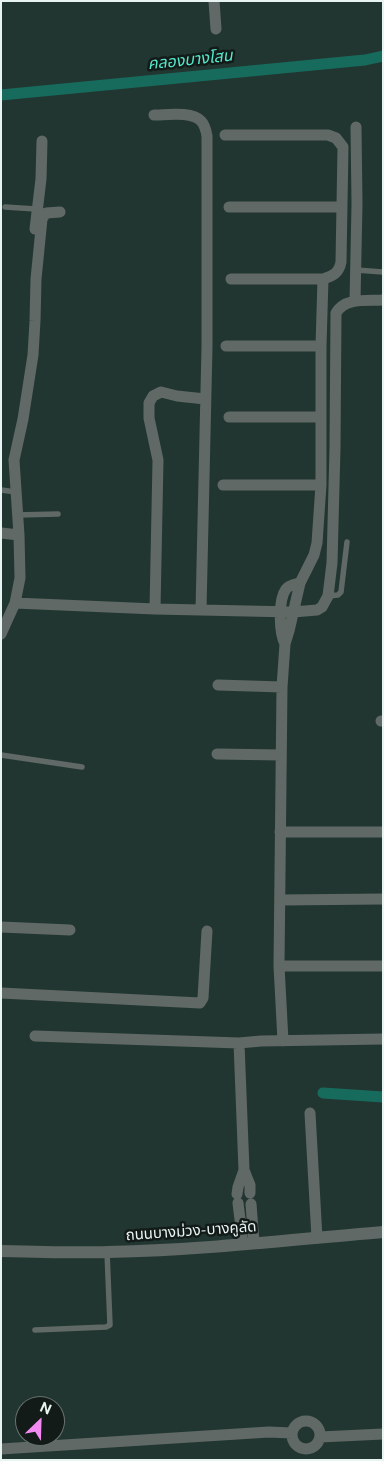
<!DOCTYPE html>
<html>
<head>
<meta charset="utf-8">
<style>
  body { margin:0 }
  #map { position:relative; width:384px; height:1461px; overflow:hidden; background:#223631; font-family:"Public Sans",sans-serif }
  canvas { display:block }
  .frame { position:absolute; inset:0; border:2px solid #e8f4f1; pointer-events:none }
  .north { position:absolute; left:15px; top:1396px; width:50px; height:50px; box-sizing:border-box; background:#131b19; border:1px solid #68726f; border-radius:50%; rotate:24deg; font-size:14px; font-weight:700; line-height:20px; text-align:center; color:#e8f4f1 }
  .north::after { content:''; display:block; margin:auto; width:18px; height:22px; background:#f38af1; clip-path:polygon(50% 0,100% 100%,50% 72%,0 100%) }
</style>
</head>
<body>
<div id="map">
<canvas width="384" height="1461"></canvas>
<div class="frame"></div>
<div class="north">N</div>
</div>
<script>
const context = document.querySelector('canvas').getContext('2d');
context.lineJoin = 'round';
function trace(path, color, width, dash) { context.strokeStyle = color; context.lineWidth = width; context.lineCap = dash ? 'butt' : 'round'; context.setLineDash(dash || []); context.stroke(path); }
function drawText(font, color, halo, rows, align = 'center') {
  context.font = font + ' "Public Sans","Noto Sans Thai",sans-serif'; context.lineWidth = 5; context.setLineDash([]); context.textBaseline = 'middle'; context.strokeStyle = halo; context.fillStyle = color; for (const [text, x, y, turn = 0] of rows) {
    context.save(); context.translate(x, y); context.rotate((+turn || 0) * Math.PI / 180); context.textAlign = isNaN(turn) ? turn : align; if (halo) context.strokeText(text, 0, 0); context.fillText(text, 0, 0); context.restore();
  }
}
const canal = new Path2D(`
  M1,95l364,-35 18,-4
  M323,1093l60,4`);
const service = new Path2D(`
  M5,207l31,2
  M356,270l27,2
  M1,490l15,2
  M17,515l41,-1
  M328,596l10,-1 3,-3 6,-50
  M1,755l81,12
  M35,1330l71,-3 4,-2 -3,-73`);
const minor = new Path2D(`
  M214,1l2,28
  M154,115c12,0 38,-4 47,6 4,4 5,9 6,15v211l-6,263
  M225,135h103l8,3 7,9 -2,115c-2,11 -8,14 -18,17h-92
  M229,207h113
  M35,229l6,-50 1,-38
  M355,301l2,-97 -1,-77
  M226,346h95
  M229,417h92
  M223,485h98
  M1,533l18,2
  M15,603l140,6 138,3 24,-2 5,-3 6,-11 4,-33 3,-115 1,-135c9,-16 31,-12 47,-13
  M155,609l3,-149 -9,-42v-15l4,-7 8,-4 16,4 28,3
  M1,634l14,-31 5,-25 -1,-43 -5,-75 9,-41 10,-64 2,-34 1,-42 6,-60 4,-6 14,-1
  M285,644c-6,-12 -7,-44 1,-55 3,-4 10,-5 14,-6
  M218,685l64,2
  M381,721h2
  M217,754l64,1
  M280,832h103
  M280,900l103,-1
  M1,927l69,3
  M279,966h104
  M1,993l199,10 3,-5 4,-67
  M35,1036l204,7
  M283,1041l-4,-75 3,-279 3,-43 4,-13 11,-48 14,-28 3,-12 4,-58v-139l2,-67
  M310,1113l7,125
  M250,1193v-8l-6,-15 -5,-127 22,-2 122,-2
  M237,1194l1,-7 6,-17
  M238,1203l5,41
  M251,1204l3,39
  M292 1435a14 14 0 1 1 28 0a14 14 0 1 1-28 0Z
  M320,1437l63,-3
  M1,1449l268,-17 23,1`);
const tertiary = new Path2D(`
  M1,1251c36,1 72,2 107,1 92,-2 183,-12 275,-20`);
const streetNames = [
  ["ถนนบางม่วง-บางคูลัด",191,1231,-4]
];
const waterNames = [
  ["คลองบางโสน",190,60,-6]
];
trace(canal, '#176b5d', 11);
trace(service, '#606966', 5.5);
trace(minor, '#606966', 11);
trace(tertiary, '#606966', 12);
drawText('15px', '#e8f4f1', '#131b19', streetNames);
drawText('italic 16px', '#56e9cc', '#131b19', waterNames);
</script>
</body>
</html>
